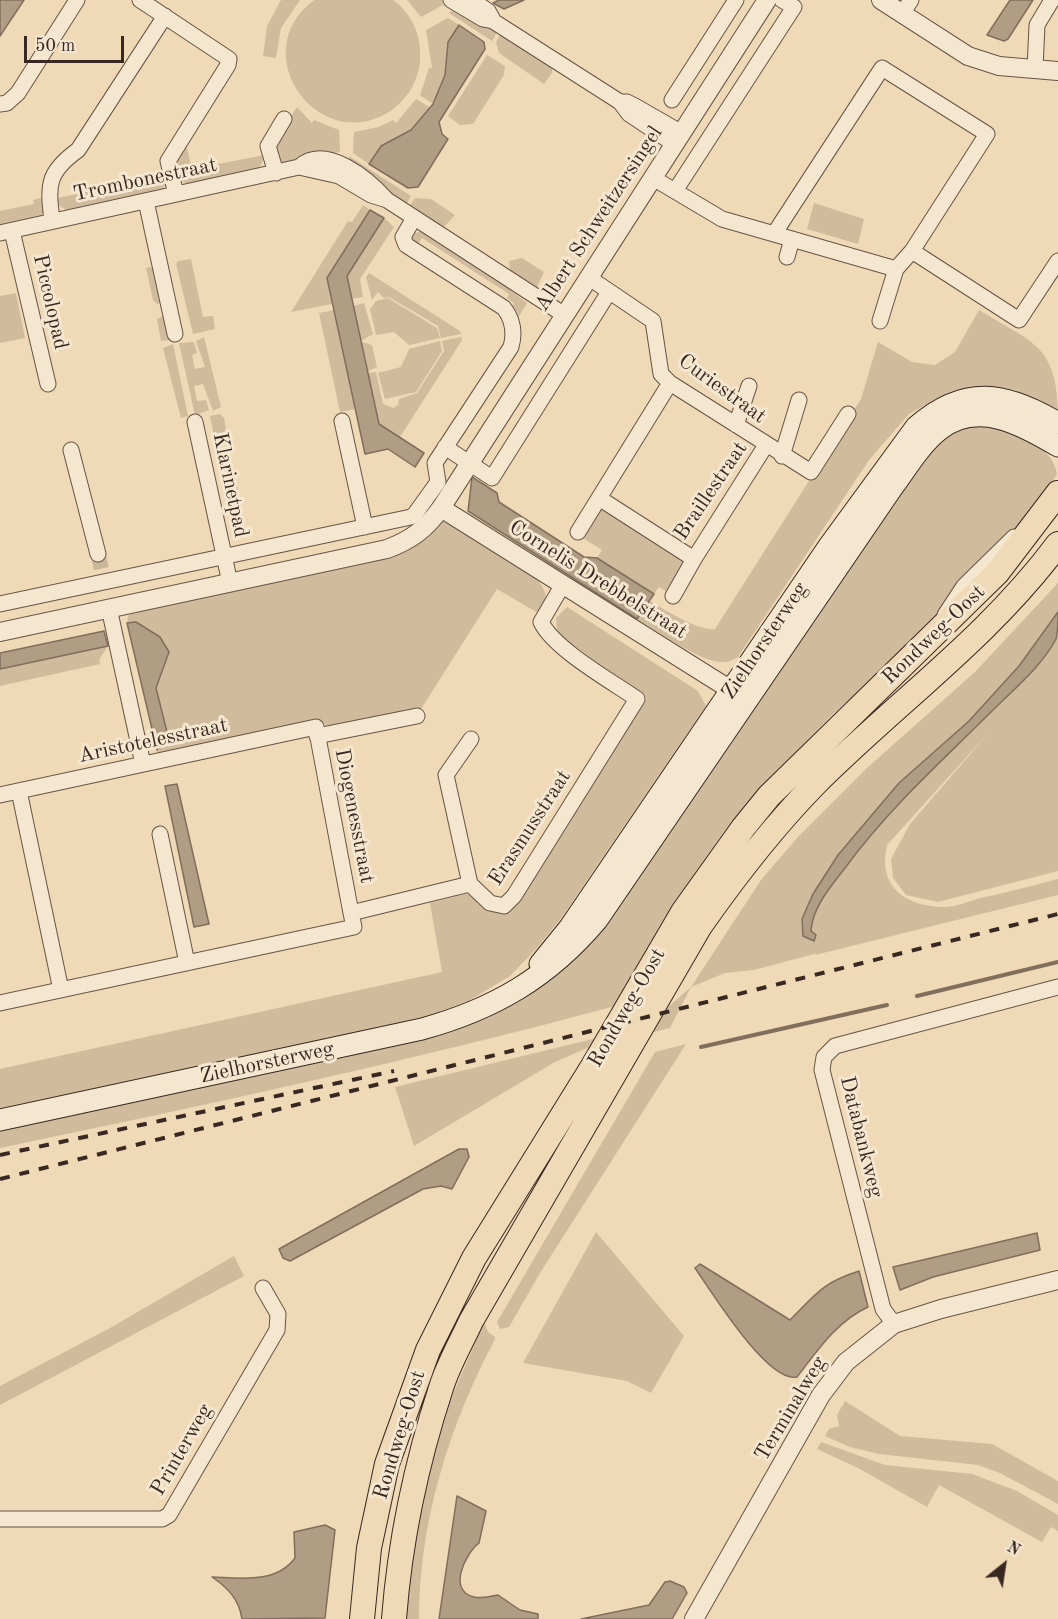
<!DOCTYPE html>
<html>
<head>
<meta charset="utf-8">
<style>
  body { margin:0 }
  #map { position:relative; width:1058px; height:1619px; overflow:hidden; background:#efd9b6; font-family:"Old Standard TT",serif }
  canvas { display:block }
  .north { position:absolute; left:974px; top:1535px; width:60px; height:60px; -webkit-text-stroke:4px #f5e6d0; paint-order:stroke; rotate:30deg; font-size:16px; font-weight:700; line-height:24px; text-align:center; color:#382821 }
  .north::after { content:''; display:block; margin:auto; width:21px; height:27px; background:#382821; clip-path:polygon(50% 0,100% 100%,50% 72%,0 100%) }
  .scale { position:absolute; left:24px; top:36px; width:100px; height:27px; box-sizing:border-box; border:3px solid #382821; border-top:0; padding-left:8px; font-size:18px; line-height:21px; white-space:nowrap; color:#382821; -webkit-text-stroke:4px #f5e6d0; paint-order:stroke }
</style>
</head>
<body>
<div id="map">
<canvas width="1058" height="1619"></canvas>
<div class="north">N</div>
<div class="scale">50 m</div>
</div>
<script>
const context = document.querySelector('canvas').getContext('2d');
context.lineJoin = 'round';
function paint(path, color) { context.fillStyle = color; context.fill(path, 'evenodd'); }
function trace(path, color, width, dash) { context.strokeStyle = color; context.lineWidth = width; context.lineCap = dash ? 'butt' : 'round'; context.setLineDash(dash || []); context.stroke(path); }
function drawText(font, color, halo, rows, align = 'center') {
  context.font = font + ' "Old Standard TT",serif'; context.lineWidth = 6; context.setLineDash([]); context.textBaseline = 'middle'; context.strokeStyle = halo; context.fillStyle = color; for (const [text, x, y, turn = 0] of rows) {
    context.save(); context.translate(x, y); context.rotate((+turn || 0) * Math.PI / 180); context.textAlign = isNaN(turn) ? turn : align; if (halo) context.strokeText(text, 0, 0); context.fillText(text, 0, 0); context.restore();
  }
}
const green = new Path2D(`
  M281,0h19l-19,28 -5,30 -13,-2 4,-30z
  M314,0h79c19,13 29,37 27,60 -1,20 -12,38 -28,50 -72,49 -149,-57 -78,-110z
  M407,0h35l1,5 -22,12z
  M454,9l43,23 -5,9 -43,-28z
  M448,18l11,7 -11,17 -3,33 -12,29 -13,-9 9,-27h3l-6,-38z
  M501,34l51,32v7l-8,11 -45,-31 -3,-11z
  M487,55l18,11 -1,9 -31,49 -13,1 -12,-9z
  M416,99l15,9 -20,22 -30,16 -12,18 -16,-11 1,-21 25,-5 14,-7 3,3z
  M297,107l15,16 2,-3 25,10 1,22 -6,1 -1,3 -21,-1 -28,8 -9,-6 -2,-12z
  M186,144l6,25 73,-14 -6,14 -72,15 -8,-5 -4,-17z
  M349,156l62,40 -5,9 -56,-42z
  M160,173l1,6 5,-1 1,4 -5,8 -94,22 -10,-8 -1,-6 96,-20v-4z
  M40,198l4,2 2,7 -6,11 -40,9v-16l34,-7 -1,-4z
  M415,198l16,1 24,16 -13,14 -34,-21z
  M814,203l50,16 -6,25 -51,-15z
  M363,205l7,5 -43,68 5,26 -41,8 57,-91 4,1z
  M384,218l10,9 -34,52 3,18 -11,2 -5,-24z
  M422,231l77,50 28,22 -9,15 -8,-9 4,-6 -7,-5 2,-4 -87,-56 -5,7 -7,-3 2,-8z
  M522,258l22,14 -7,15 -27,-15 -1,-11z
  M191,259l12,58 10,-1 2,13 -22,5 -17,-70 2,-3z
  M156,266l5,37 -4,1 -4,-4 -7,-32z
  M369,273l91,58 1,3 -20,4 -3,-12 -49,-29 -5,1 -6,-6 -6,8 -6,-23z
  M16,293l9,45 -25,5v-47z
  M388,298l49,30 3,10 -31,7 -15,-13 -18,3 -6,-26 6,-8z
  M364,303l9,31 -12,7 -8,-35z
  M334,310l21,99 -15,3 -21,-99z
  M979,310c53,33 79,34 79,107l-43,-27 -26,-4 -27,3 -26,10 -27,15 -40,46 -131,197c-5,3 -10,6 -17,5 -23,-1 -63,-31 -84,-43l13,-18c13,8 50,31 65,28l146,-230 17,-57 34,20 23,3 20,-13z
  M165,315l7,25 -11,1 -4,-22z
  M204,337l17,70 -8,4 -10,-27 -9,2 3,15 9,-1 3,10 -14,5 -16,-72 15,-1 3,11 -5,2 3,14 10,-2 -9,-26z
  M461,337l1,3 -62,97 -21,-13 -11,-51 8,-1 7,32 10,4 5,-3 1,-6 18,-6 27,-42 -2,-10z
  M440,341l2,10 -26,41 -31,7 -7,-26 23,-6 8,-18z
  M362,342l10,3 5,22 -9,4z
  M173,344l15,72 -7,2 -18,-70z
  M220,414l4,4 4,24 -12,4 -6,-30z
  M986,425c27,6 66,19 71,49l-44,67 -87,91 -93,82 -70,71 -40,48 -41,60 -67,113c-203,55 -409,99 -615,142v-21l522,-131 396,-535 34,-31z
  M229,453l10,41 -10,5 -11,-44z
  M596,505l91,57 -18,31 -10,-6 -5,7 -57,-36 5,-8 -24,-15z
  M450,520c22,14 97,52 96,78l-8,15 -41,-24 -76,120 -88,19 -16,-7 -160,34v-5l10,-18 -11,-43 4,-52 -24,-15 -9,1 1,-7 6,-5 266,-58 27,-16 11,-14z
  M1058,583v29l-39,53 -50,56 -70,62 -61,72 -25,39 -2,38c2,-24 19,-45 33,-64 37,-50 80,-92 124,-135 32,-31 65,-60 90,-97v235l-120,31 -32,-7 -13,-17 -2,-19 19,-35 81,-94 -104,115c-10,42 19,62 58,62 10,0 22,-5 32,-8 27,-6 54,-13 81,-20v16l-243,60v-3l-1,2 -60,16 -29,3 -34,14 -21,41 -85,21 -30,13 -141,84 -19,-59 202,-49 36,-22 35,-9 23,-20 70,-107 36,-42 71,-71 107,-95z
  M567,607l131,84 8,15 -144,211 -25,31 -27,28 -40,24 -39,15 -260,59 -171,34v-39l442,-97 -12,-69 37,-9 34,19 7,-1 7,-7 132,-207 -76,-50 -14,-15 -1,-15z
  M108,646l-9,14 1,4 -100,22v-17z
  M686,1044l-146,229 -31,54 -9,2 -3,-7 158,-270z
  M596,1232l88,104 -33,57 -24,-12 -104,-18z
  M234,1256l10,20 -244,129v-19l110,-58z
  M484,1322l4,10 7,5 -1,4c-45,85 -75,182 -75,278h-17l1,-35 38,-162z
  M845,1401l55,35 92,8 66,37v23l-58,-31 -22,-8 -99,-11 -29,-7 -25,-11 4,-7 10,-3 -2,-11z
  M821,1442l64,23 87,9 45,17 41,24v16l-7,-4 -9,15 -103,-57 -12,22 -69,-39 -41,-19z`);
const water = new Path2D(`
  M0,0h24l-24,36z
  M499,0h25l-20,9 -11,-6z
  M1010,0h23l-25,39 -4,2 -17,-6z
  M459,25l25,17 1,7 -46,73 3,12 6,5 -30,48 -10,1 -39,-24 12,-18 30,-16 22,-26 12,-29 3,-33z
  M370,210l14,8 -37,58 32,148 45,29 -9,14 -27,-18 -23,5 -38,-176z
  M472,477l25,16 2,9 85,55 13,1 57,36 -17,25 -169,-108z
  M1058,612c0,8 0,20 -2,27 -14,27 -42,50 -64,72 -51,51 -103,97 -147,157 -14,18 -33,40 -34,63l5,4 -2,6 -11,-5 -1,-17 11,-25 25,-39 61,-72 70,-62 50,-55z
  M136,622l24,15 9,15 -13,36 11,44 -10,18 -30,-127z
  M104,631l4,15 -108,23v-16z
  M177,784l32,140 -15,3 -29,-141z
  M459,1149h8l2,8 -17,32 -11,-3 -18,3 -133,72 -7,-3 -4,-9z
  M1037,1233l3,17 -107,27 -33,13 -7,-23z
  M700,1264l90,56c27,-27 32,-37 69,-49l9,36c-31,14 -51,44 -71,70 -29,7 -86,-86 -102,-109z
  M457,1496l29,15 -7,32c-14,11 -32,48 -5,54 9,2 16,-1 24,-2l22,15 18,4v5h-99z
  M325,1525l10,5 -10,88 -83,1c-3,-20 -14,-31 -30,-42 28,1 64,7 83,-19l-1,-26z
  M670,1581l14,6 3,6 -15,26h-91l68,-14 16,-23z`);
const stream = new Path2D(`
  M917,996l141,-34
  M701,1047l186,-42`);
const minorTunnel = new Path2D(`
  M98,554l4,17`);
const minor = new Path2D(`
  M140,0l89,59 -1,6 -60,96 8,33
  M451,0l32,19 10,2 127,81 9,12 45,30
  M472,0l16,11 4,7
  M902,14l9,-14
  M1035,69l2,-44 15,-25
  M672,100l64,-100
  M620,102h7l8,4 47,27
  M0,104l7,-1 11,-10 59,-93
  M299,167l40,9 32,19 16,5 176,114
  M276,173l-8,-27 16,-27
  M653,178l69,41 174,50 16,-18 107,69 39,-59
  M675,191l119,-184 -12,-7
  M146,201l29,133
  M52,221c-4,-35 -6,-48 26,-71l87,-134
  M12,231l36,153
  M0,233l299,-66c27,-24 69,12 88,33
  M774,234l108,-166 105,66 -75,117
  M787,257l5,-18
  M588,277l65,44 8,53 9,9 141,89 37,-58
  M880,321l16,-52
  M342,421l23,106
  M195,422l35,161
  M736,425l13,-39
  M445,447l47,31 117,-186
  M71,450l27,104
  M782,456l17,-56
  M599,498l95,61 72,-114
  M578,532l92,-149
  M673,596l21,-37
  M0,604l411,-87 4,-3 23,-32 -3,-19 76,-116c4,-14 2,-27 -7,-39l-98,-63 -3,-8 11,-19
  M109,608l34,156
  M945,615l19,-29 50,-49
  M317,736l100,-20
  M19,791l42,199
  M0,795l316,-68 35,186
  M160,834l27,129
  M470,884l-24,-109 25,-36
  M0,1003l354,-76 -3,-14 119,-29 20,19 14,3 10,-10 123,-197c-26,-18 -83,-50 -96,-77l21,-36
  M894,1324l-11,-15 -61,-239 2,-13 11,-11 223,-59
  M0,1519h162l7,-4 108,-185 1,-16 -15,-26`);
const tertiary = new Path2D(`
  M881,0l87,56 31,10 59,5
  M441,508l301,189
  M0,632l387,-83c24,-9 39,-20 54,-41l326,-508
  M694,1619l127,-224 25,-33 48,-38 47,-15 117,-29`);
const secondary = new Path2D(`
  M540,964l30,-37 259,-381 87,-119c49,-43 90,-35 142,-4
  M0,1120l422,-91c72,-20 126,-51 175,-109l295,-432c15,-20 28,-43 47,-58 38,-31 84,-5 119,16`);
const primary = new Path2D(`
  M362,1619l7,-71 18,-84 41,-114 46,-92 119,-192 90,-154 60,-84 26,-32 228,-223 61,-80
  M394,1619c6,-79 22,-155 47,-231 7,-23 20,-45 30,-67l229,-395c35,-50 72,-98 115,-142 81,-81 174,-147 243,-240`);
const rail = new Path2D(`
  M0,1155l394,-84
  M0,1179l1058,-265`);
const streetNames = [
  ["Trombonestraat",145,180,-12],
  ["Albert Schweitzersingel",599,219,-57],
  ["Piccolopad",50,302,77],
  ["Curiestraat",722,389,36],
  ["Klarinetpad",230,485,78],
  ["Braillestraat",711,491,-56],
  ["Cornelis Drebbelstraat",598,580,32],
  ["Rondweg-Oost",934,635,-44],
  ["Zielhorsterweg",765,641,-56],
  ["Aristotelesstraat",153,741,-12],
  ["Diogenesstraat",354,816,79],
  ["Erasmusstraat",530,828,-57],
  ["Rondweg-Oost",627,1008,-60],
  ["Zielhorsterweg",267,1063,-12],
  ["Databankweg",861,1137,76],
  ["Terminalweg",791,1409,-59],
  ["Rondweg-Oost",400,1435,-73],
  ["Printerweg",182,1450,-60]
];
paint(green, '#d0bb9d');
paint(water, '#b19d83');
trace(water, '#816e5c', 1.5);
trace(stream, '#816e5c', 4);
trace(minorTunnel, '#cab698', 15, [15, 8]);
trace(minor, '#665446', 17);
trace(tertiary, '#665446', 20);
trace(secondary, '#382821', 23);
trace(primary, '#382821', 26);
trace(minor, '#f5e6d0', 15);
trace(tertiary, '#f5e6d0', 18);
trace(secondary, '#f5e6d0', 21);
trace(primary, '#efd9b6', 24);
trace(rail, '#382821', 4, [10, 10]);
drawText('21px', '#382821', '#f5e6d0', streetNames);
</script>
</body>
</html>
